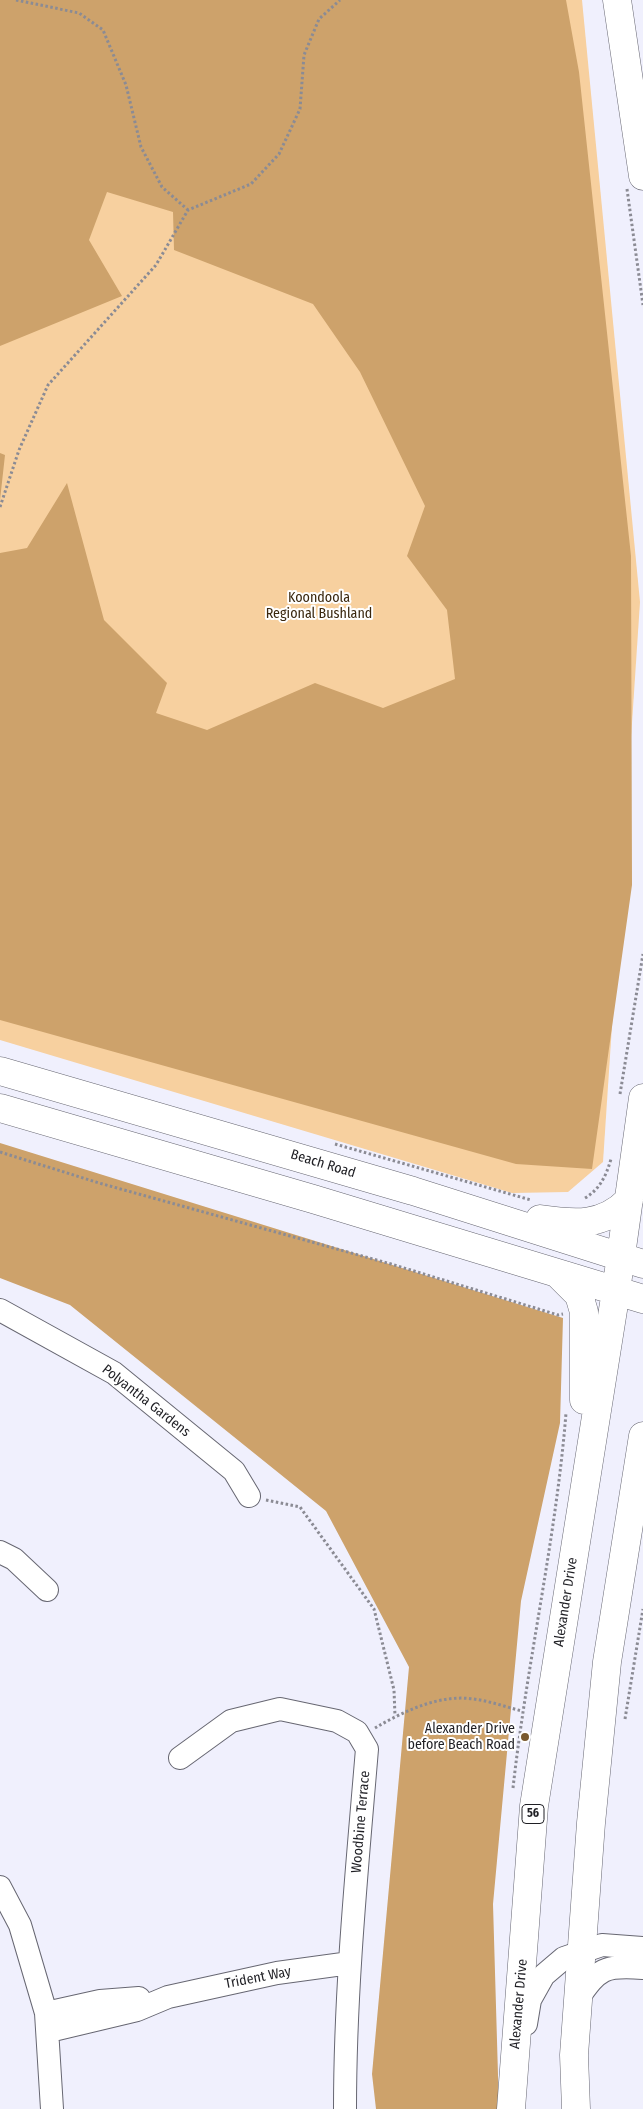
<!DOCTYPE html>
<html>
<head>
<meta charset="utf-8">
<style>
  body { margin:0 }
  canvas { display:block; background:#f0f0fd }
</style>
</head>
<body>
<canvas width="643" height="2109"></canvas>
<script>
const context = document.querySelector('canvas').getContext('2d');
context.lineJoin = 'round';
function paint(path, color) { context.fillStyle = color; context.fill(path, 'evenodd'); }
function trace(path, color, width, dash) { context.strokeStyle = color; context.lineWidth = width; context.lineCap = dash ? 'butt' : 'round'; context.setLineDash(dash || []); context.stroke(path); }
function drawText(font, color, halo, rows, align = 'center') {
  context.font = font + ' "Fira Sans Condensed",sans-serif'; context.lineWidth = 4; context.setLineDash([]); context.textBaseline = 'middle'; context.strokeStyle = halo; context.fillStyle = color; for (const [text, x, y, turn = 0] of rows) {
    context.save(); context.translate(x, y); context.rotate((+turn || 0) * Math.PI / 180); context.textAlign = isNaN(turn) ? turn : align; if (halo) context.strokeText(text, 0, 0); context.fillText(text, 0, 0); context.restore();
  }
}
const green = new Path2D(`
  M0,0h582l58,602 -37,560 -35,30 -56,1 -512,-153z`);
const forest = new Path2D(`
  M0,0h566l13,72 52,484 1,329 -40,284 -76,-5 -516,-144v-467l27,-5 40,-65 37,137 63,63 -11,30 51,17 108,-47 68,25 72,-29 -8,-69 -40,-54 18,-50 -65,-134 -47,-68 -139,-54 -1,-38 -66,-20 -18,48 33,56 -122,50z
  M0,453l5,2 -5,45z
  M0,1143l563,175 -3,105 -39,178 -28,303 6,205h-123l-4,-35 37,-407 -83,-156 -256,-206 -70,-27z`);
const path = new Path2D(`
  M16,0l63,13 24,17 23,55 15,62 21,40 26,23
  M627,189l16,116
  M0,507l19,-57 29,-65 108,-120 32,-55 63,-26 28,-30 21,-45 4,-54 15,-36 21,-19
  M620,1094l23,-140
  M335,1144l196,56
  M0,1152l99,31 292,81 167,51 5,-1
  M585,1198c15,-9 21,-22 26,-39
  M266,1500l34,7 74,102 20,81 1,26
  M625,1719l18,-110
  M375,1728c29,-17 65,-34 98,-29 17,2 33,8 49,12
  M513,1788c14,-126 43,-249 53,-375`);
const minor = new Path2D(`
  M0,1310l114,63 120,98 15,25
  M0,1552l14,7 33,31
  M180,1758l51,-37 49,-12 57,12 20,11 10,17c-10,120 -22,240 -22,360
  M0,1887l20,38 26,88 6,96
  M577,2000c22,-32 27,-35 66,-32
  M46,2013l54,-12 39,-3
  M526,2024l4,-24 14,-25 20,-17 38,-13 41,3
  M49,2031l88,-21 31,-13 109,-24 73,-10`);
const major = new Path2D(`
  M617,0l26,176
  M0,1071l413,120 230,73
  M0,1108l313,91 330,100
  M540,1219c34,5 63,8 89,-19
  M558,1274l21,21 5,17v88
  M511,2109l23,-303 82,-515 27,-193
  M576,2109l-2,-54 17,-232 16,-161 36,-226`);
const markers = [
  [525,1737,5,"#79592f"]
];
const shields = [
  [533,1814,22]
];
const shieldNames = [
  ["56",533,1814]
];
const parkNames = [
  ["Koondoola",319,598],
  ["Regional Bushland",319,614]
];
const streetNames = [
  ["Beach Road",323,1164,17],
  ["Polyantha Gardens",146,1401,38],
  ["Alexander Drive",566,1602,-81],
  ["Woodbine Terrace",361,1822,-85],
  ["Trident Way",258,1978,-11],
  ["Alexander Drive",519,2004,-85]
];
const poiNames = [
  ["Alexander Drive",515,1729],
  ["before Beach Road",515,1745]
];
paint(green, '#f7d09f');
paint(forest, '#cda26b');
trace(minor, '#676772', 24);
trace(major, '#676772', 29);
trace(path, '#8b8b94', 3, [2.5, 2.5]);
trace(minor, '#fff', 22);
trace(major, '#fff', 28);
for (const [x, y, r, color] of markers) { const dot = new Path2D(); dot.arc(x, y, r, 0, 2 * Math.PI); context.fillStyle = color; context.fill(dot); trace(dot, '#fff', 2); }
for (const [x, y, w] of shields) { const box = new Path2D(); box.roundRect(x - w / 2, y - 9.5, w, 19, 4); context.fillStyle = '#fff'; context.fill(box); trace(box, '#1f1f24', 1); }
drawText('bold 12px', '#1f1f24', null, shieldNames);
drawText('14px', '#3a270e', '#fff', parkNames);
drawText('14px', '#1f1f24', '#fff', streetNames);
drawText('14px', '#1f1f24', '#fff', poiNames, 'right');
</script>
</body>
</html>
